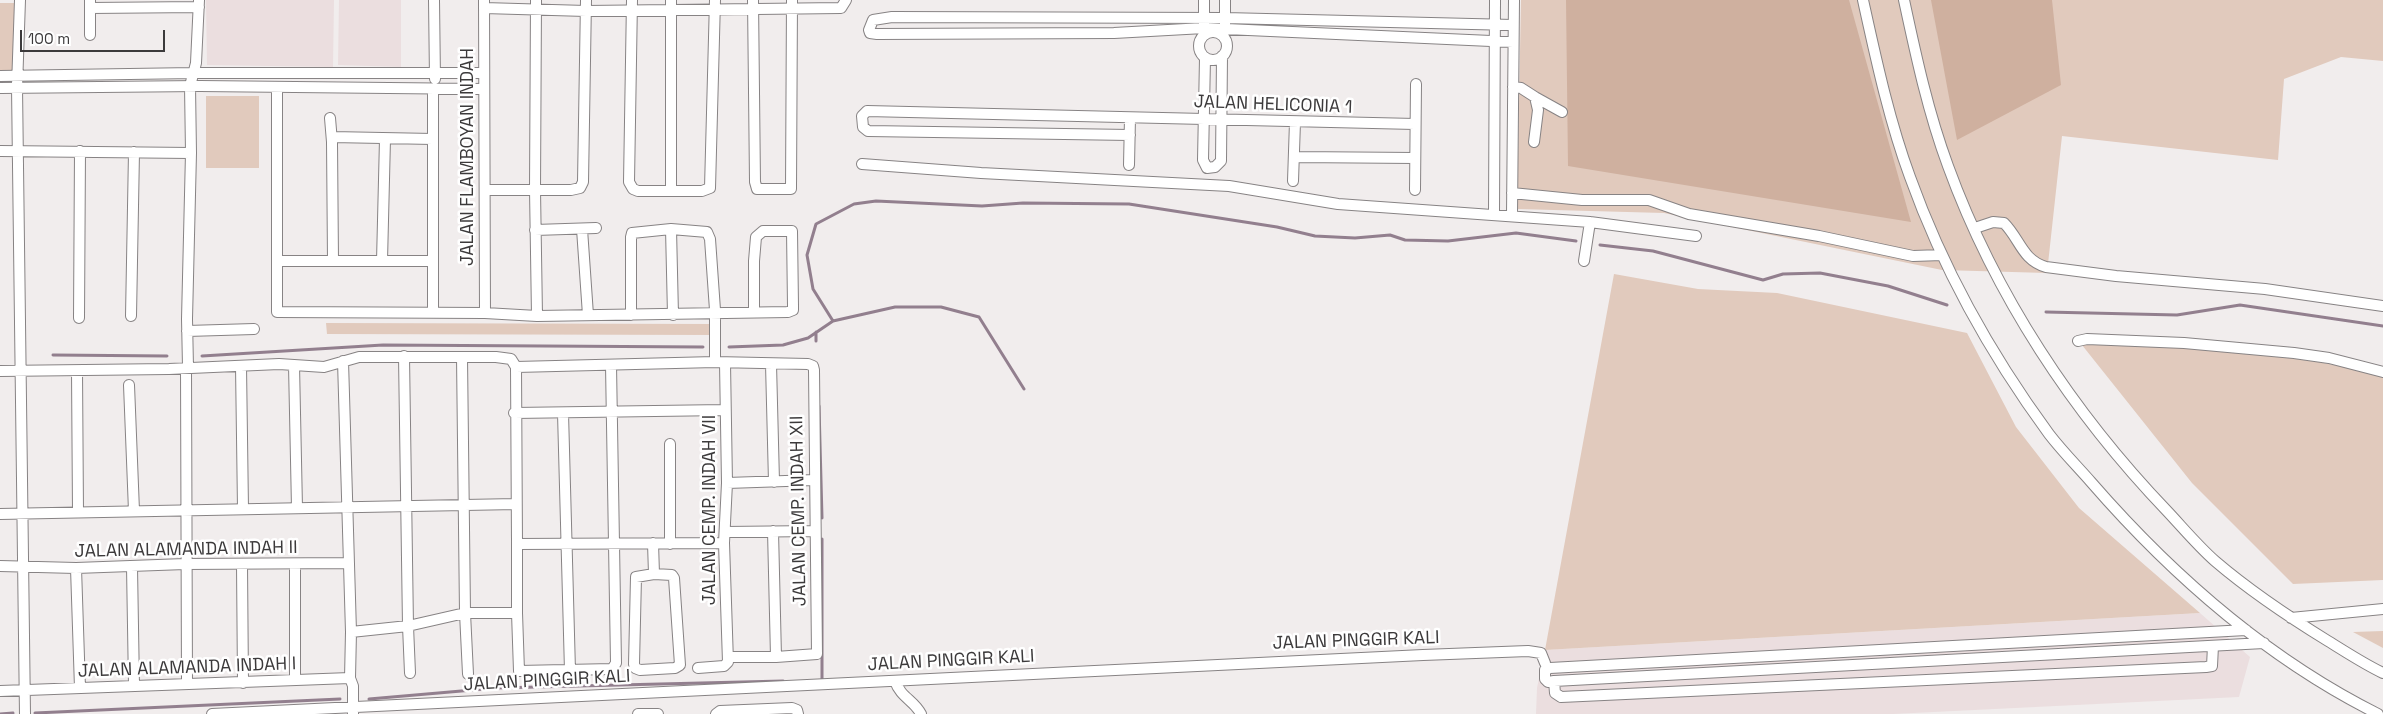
<!DOCTYPE html>
<html>
<head>
<meta charset="utf-8">
<style>
  body { margin:0 }
  #map { position:relative; width:2383px; height:714px; overflow:hidden; background:#f1eded; font-family:"Space Grotesk",sans-serif }
  canvas { display:block }
  .scale { position:absolute; left:20px; top:30px; width:145px; height:22px; box-sizing:border-box; border:2px solid #3c3a3b; border-top:0; padding-left:6px; font-size:15px; line-height:18px; white-space:nowrap; color:#3c3a3b; -webkit-text-stroke:4px #fff; paint-order:stroke }
</style>
</head>
<body>
<div id="map">
<canvas width="2383" height="714"></canvas>
<div class="scale">100 m</div>
</div>
<script>
const context = document.querySelector('canvas').getContext('2d');
context.lineJoin = 'round';
function paint(path, color) { context.fillStyle = color; context.fill(path, 'evenodd'); }
function trace(path, color, width, dash) { context.strokeStyle = color; context.lineWidth = width; context.lineCap = dash ? 'butt' : 'round'; context.setLineDash(dash || []); context.stroke(path); }
function drawText(font, color, halo, rows, align = 'center') {
  context.font = font + ' "Space Grotesk",sans-serif'; context.lineWidth = 5; context.setLineDash([]); context.textBaseline = 'middle'; context.strokeStyle = halo; context.fillStyle = color; for (const [text, x, y, turn = 0] of rows) {
    context.save(); context.translate(x, y); context.rotate((+turn || 0) * Math.PI / 180); context.textAlign = isNaN(turn) ? turn : align; if (halo) context.strokeText(text, 0, 0); context.fillText(text, 0, 0); context.restore();
  }
}
const built = new Path2D(`
  M206,0h128l-1,67 -126,-2z
  M339,0h62v67l-63,-2z
  M2200,613l50,44 -11,40 -346,17h-357l1,-26 8,-38z`);
const green = new Path2D(`
  M1521,0h862v61l-42,-4 -57,22 -6,81 -216,-24 -15,137 -105,-3 -278,-57 -147,-4z
  M0,3h16v69h-16z
  M206,96h53v72h-53z
  M1614,274l84,15 79,4 190,40 49,94 63,81 121,105 -655,37z
  M326,323l390,1v11l-389,-1z
  M2078,340l198,13 107,22v205l-90,4 -101,-101z
  M2383,631v17l-30,-16z`);
const forest = new Path2D(`
  M1566,0h283l62,222 -343,-56z
  M1931,0h121l9,85 -104,55z`);
const stream = new Path2D(`
  M1600,245l53,6 110,29 20,-6 37,-1 68,13 59,19
  M2046,312l131,3 63,-10 143,21
  M833,321l-20,-32 -6,-34 9,-31 38,-20 22,-3 106,5 41,-3 106,1 148,23 38,9 40,2 35,-3 15,5 43,1 68,-8 60,8
  M816,332v9
  M729,347l54,-2 25,-7 25,-17 62,-14h46l38,10 45,72
  M53,355l114,1
  M202,356l181,-11 320,2
  M819,406l3,112
  M822,680v-141
  M369,699l127,-11 287,-7
  M35,713l305,-14
  M0,714l13,-1`);
const minor = new Path2D(`
  M20,0l-3,87 8,627
  M90,0v35
  M434,0l1,79
  M484,0l1,313
  M536,0l-1,190 2,126
  M632,0l-3,182 4,7 5,2h64l8,-3 5,-188
  M753,0l2,182 2,7h34l1,-189
  M1204,0v24
  M1863,0c13,59 26,120 47,177 33,92 81,178 139,257 13,17 28,32 42,48 80,92 177,177 287,232
  M1904,0c12,56 24,112 44,166 47,129 125,247 220,346 15,16 30,34 47,49 35,30 74,56 113,80 18,11 36,23 55,32
  M90,8l109,-1
  M484,8l102,3 255,-3 5,-8
  M1225,24v-24
  M1199 46a14 14 0 1 1 28 0a14 14 0 1 1-28 0Z
  M1513,42l-309,-14 -90,5 -237,1 -7,-1 -1,-3 4,-10 19,-3 333,1 288,7
  M1205,58l-2,102 4,8 8,-1 6,-6 1,-105
  M0,76l194,-3h289
  M277,87v225l208,1 52,3 251,-4 5,-2v-4l-1,-75h-29l-7,6 -2,24v51
  M1513,87l8,1 14,9 3,13 -4,32
  M0,88l200,-2 283,3
  M433,89v223
  M1535,97l27,15
  M330,118l2,24 1,119
  M1130,135l-262,-4 -5,-4 -1,-11 5,-5 548,13
  M332,137l101,2
  M0,151l191,2
  M1295,157l120,1
  M862,164l119,9 248,13 109,18 252,18 106,14
  M1129,165l1,-47
  M1293,181l2,-59
  M485,190h86l9,-2 3,-6 3,-182
  M671,190v-190
  M1415,190l1,-106
  M1512,193l70,7h67l40,14 130,22 94,20 29,-1
  M1494,214l1,-214
  M1512,215l2,-215
  M1975,228l18,-6 11,1c16,16 18,37 42,44l70,9 149,13 118,17
  M582,229l6,86
  M671,229l2,86
  M535,230l61,-2
  M277,261h156
  M382,261l3,-122
  M1584,261l6,-39
  M631,315v-78l1,-4 39,-4 36,3 3,7 5,71v52
  M131,316l3,-164
  M79,318l1,-167
  M187,331l67,-2
  M2078,341l9,-2 97,4 110,10 35,5 54,14
  M404,356l4,270 2,47
  M462,357l3,256 3,61
  M343,361l8,271 -1,46 3,8v28
  M771,364l3,118
  M294,365l3,143
  M241,366l2,143
  M186,367l1,317
  M188,367l-1,-48 4,-166 -1,-67 6,-23 3,-63
  M516,367l1,177 207,-1
  M0,371l169,-2 110,-5 45,3 35,-10h137l15,2 5,8 199,-5 93,2 5,2 1,4 3,284 -41,3h-48
  M77,371l1,141
  M129,385l5,126
  M514,413l211,-3
  M563,413l7,258
  M727,483l88,-3
  M0,514l516,-10
  M773,531l3,126
  M725,532l90,-1
  M653,543l1,31
  M517,544v69l2,58 93,-2 4,-6 -5,-298
  M670,544v-100
  M242,565l1,118
  M0,566l76,2 109,-4 164,-1
  M132,567l2,119
  M76,568l4,120
  M654,574l18,1 2,3 6,87 -5,3 -35,2 -5,-2 -1,-4 2,-87z
  M2291,618l92,-9
  M2246,630l-696,38 -5,2v9l3,3 6,-1 710,-38
  M351,632l57,-6 57,-13h52
  M698,668l26,-2 4,-4 -4,-119 3,-60 -2,-120
  M295,680v-115
  M895,681c6,17 19,19 26,33
  M1554,681l1,12 6,4 645,-30 6,-1 1,-20
  M0,691l350,-13
  M212,714l1211,-59 105,-4 13,2 4,10
  M638,714h20
  M716,714l4,-3 72,-3 5,2 1,4`);
const streetNames = [
  ["JALAN HELICONIA 1",1273,105,2],
  ["JALAN FLAMBOYAN INDAH",468,157,-90],
  ["JALAN CEMP. INDAH VII",710,510,-90],
  ["JALAN CEMP. INDAH XII",799,511,-91],
  ["JALAN ALAMANDA INDAH II",186,550,-1],
  ["JALAN PINGGIR KALI",1356,641,-2],
  ["JALAN PINGGIR KALI",951,661,-3],
  ["JALAN ALAMANDA INDAH I",187,668,-2],
  ["JALAN PINGGIR KALI",547,681,-3]
];
paint(built, '#ebdedf');
paint(green, '#e1cabd');
paint(forest, '#cfb09f');
trace(stream, '#927f8e', 3);
trace(minor, '#878384', 12);
trace(minor, '#fff', 10);
drawText('18px', '#3c3a3b', '#fff', streetNames);
</script>
</body>
</html>
